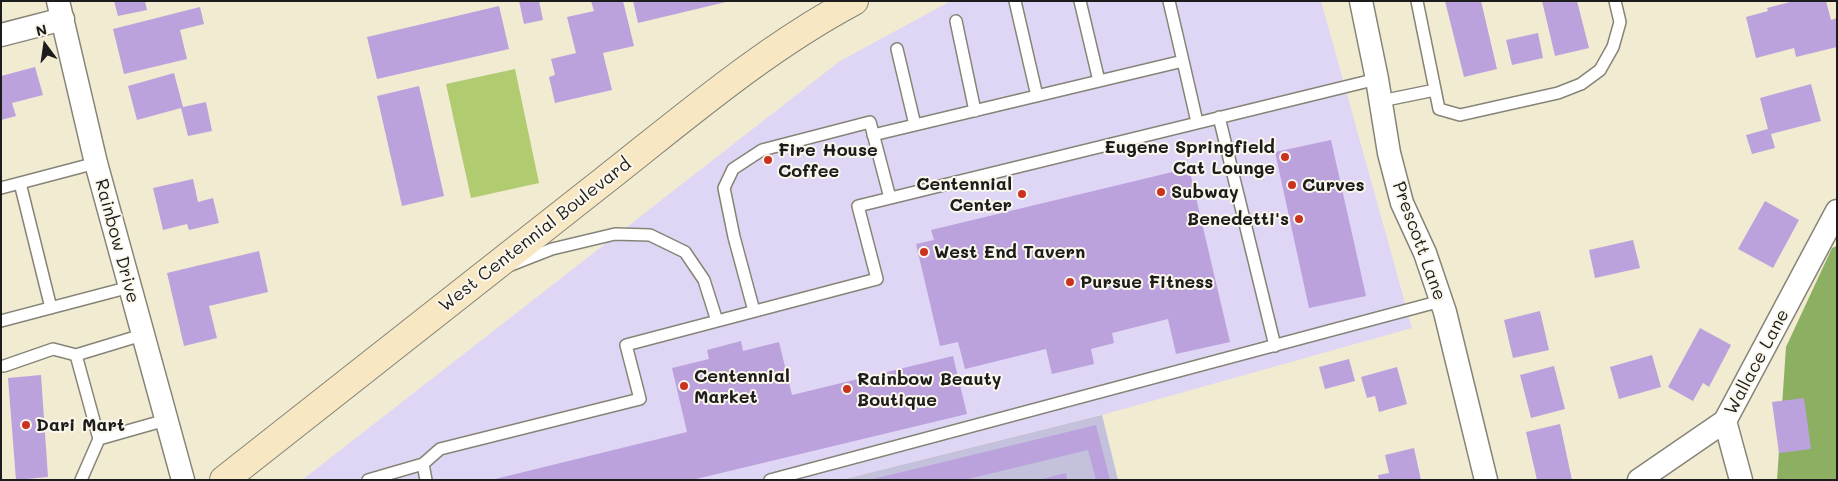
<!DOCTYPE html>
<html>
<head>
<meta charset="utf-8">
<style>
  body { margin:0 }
  #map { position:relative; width:1838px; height:481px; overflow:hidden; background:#f1ebd2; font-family:Mali,sans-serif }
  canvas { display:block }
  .frame { position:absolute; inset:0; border:2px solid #1c1c1c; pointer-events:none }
  .north { position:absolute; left:20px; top:20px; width:50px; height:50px; -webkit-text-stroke:4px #fbf7ec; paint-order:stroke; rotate:346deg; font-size:14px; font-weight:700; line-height:20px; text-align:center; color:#1c1c1c }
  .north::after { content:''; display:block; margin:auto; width:18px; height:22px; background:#1c1c1c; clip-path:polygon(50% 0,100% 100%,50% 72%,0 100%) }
</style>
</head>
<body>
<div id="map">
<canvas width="1838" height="481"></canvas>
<div class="frame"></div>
<div class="north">N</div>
</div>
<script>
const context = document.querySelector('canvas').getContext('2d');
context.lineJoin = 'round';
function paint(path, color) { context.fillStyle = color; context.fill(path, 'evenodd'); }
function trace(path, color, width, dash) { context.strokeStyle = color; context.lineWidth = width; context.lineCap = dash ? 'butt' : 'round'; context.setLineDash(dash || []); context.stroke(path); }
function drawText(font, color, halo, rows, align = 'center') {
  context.font = font + ' Mali,sans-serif'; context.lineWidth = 4; context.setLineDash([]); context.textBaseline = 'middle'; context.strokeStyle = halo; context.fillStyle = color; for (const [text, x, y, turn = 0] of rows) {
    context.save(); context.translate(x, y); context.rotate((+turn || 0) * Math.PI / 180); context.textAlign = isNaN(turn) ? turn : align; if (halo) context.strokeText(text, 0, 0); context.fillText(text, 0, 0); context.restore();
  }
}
const built = new Path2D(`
  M951,1h370l91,327 -310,87 -261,65h-539l538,-419z`);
const industrial = new Path2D(`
  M1102,415l16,65h-277z`);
const green = new Path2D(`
  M515,69l24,114 -68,15 -25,-114z`);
const forest = new Path2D(`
  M1837,246v234h-60l9,-133 46,-99z`);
const building = new Path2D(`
  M114,1h31l2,9 -29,6z
  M519,1h20l4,19 -19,4z
  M591,1h32l11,45 -31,7 9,37 -57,13 -6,-26 6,-2 -4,-16 25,-6 -9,-36 27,-6z
  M633,1h93v1l-88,21z
  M1445,1h36l16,68 -33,8z
  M1542,1h35l12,47 -34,8z
  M1794,1h32l5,19 6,-2v29l-41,10 -2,-9 -38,10 -10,-41 22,-6 -1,-3z
  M499,6l10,43 -132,30 -10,-42z
  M200,7l4,17 -24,6 7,29 -63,15 -11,-45z
  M1538,33l5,25 -31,7 -6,-25z
  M35,67l8,28 -31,8 4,13 -15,4v-44z
  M174,73l9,34 23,-5 6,29 -24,5 -7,-28 -44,12 -9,-34z
  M1811,84l10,37 -50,13 4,14 -23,6 -6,-19 22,-6 -8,-31z
  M419,86l25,110 -42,10 -25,-110z
  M1331,140l35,156 -57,12 -34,-156z
  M1189,168l41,174 -54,12 -8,-35 -56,14 2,10 -23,6 3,15 -42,10 -6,-25 -81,20 -7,-27 -18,4 -24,-102 18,-4 -3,-10z
  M193,179l5,23 15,-4 6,25 -30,7 -2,-6 -24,6 -10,-42z
  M1765,201l34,19 -26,48 -35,-19z
  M1633,240l7,28 -45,10 -6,-28z
  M259,251l9,41 -59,14 8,32 -33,8 -17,-73z
  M1540,311l9,39 -36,8 -9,-38z
  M1700,328l31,17 -22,42 -6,-4 -10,18 -25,-14z
  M741,341l2,10 36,-9 13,53 161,-39 14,58 -275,66h-201l196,-48 -15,-64 37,-9 -2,-9z
  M1652,355l9,32 -42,12 -9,-32z
  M1349,359l6,22 -30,8 -6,-22z
  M1554,366l11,43 -34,9 -11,-43z
  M1397,367l10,37 -28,8 -4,-16 -8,2 -6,-21z
  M41,375l7,102 -32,3 -8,-102z
  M1804,398l7,51 -32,4 -7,-51z
  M1560,424l12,56h-35l-11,-48z
  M1096,425l14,55h-14l-8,-30 -124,30h-95z
  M1414,448l7,32h-42l-1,-5 11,-2 -4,-18z
  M1066,473l1,7h-25v-1z`);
const lane = new Path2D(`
  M1015,1l22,95
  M1080,1l19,80
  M1169,1l14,60
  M1417,1l22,108 21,6 98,-22 23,-9 19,-14 13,-23 7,-25 -5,-21
  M956,21l19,90
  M897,49l18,76
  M1381,101l54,-11
  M1219,117l56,229
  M873,135l310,-74 14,61
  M20,183l76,-20
  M1,188l19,-5 31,125
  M511,265l41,-16 63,-15 35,1 35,17 19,28 13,41
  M754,311l-20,-74 -10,-49 9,-19 29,-19 108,-28 20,76
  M1,321l129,-34
  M142,335l-66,20 23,84 67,-19
  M4,366l49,-17 23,6
  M81,480l18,-41
  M368,480l55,-16
  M426,480l-3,-16 17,-15 200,-50 -14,-54 251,-66 -19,-73 519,-127
  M770,480l671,-179`);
const street = new Path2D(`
  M58,1l38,162 87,317
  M1361,1l16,78 12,74 13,50 23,50 20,59 41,168
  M1,35l62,-16
  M1725,421l16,59
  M1639,480l86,-59 112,-210`);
const secondary = new Path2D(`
  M224,480c127,-101 254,-201 381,-300 80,-63 159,-131 249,-179`);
const markers = [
  [1285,157,5,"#c8321e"],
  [768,160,5,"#c8321e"],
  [1292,185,5,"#c8321e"],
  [1161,192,5,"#c8321e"],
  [1022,194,5,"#c8321e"],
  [1299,219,5,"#c8321e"],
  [924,252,5,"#c8321e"],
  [1070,282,5,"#c8321e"],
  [684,386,5,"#c8321e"],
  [847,389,5,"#c8321e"],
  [26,425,5,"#c8321e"]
];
const poiNames = [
  ["Eugene Springfield",1275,147,"right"],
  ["Cat Lounge",1275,168,"right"],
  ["Fire House",778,150],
  ["Coffee",778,171],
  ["Centennial",1012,184,"right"],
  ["Center",1012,205,"right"],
  ["Curves",1302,185],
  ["Subway",1171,192],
  ["Benedetti's",1289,219,"right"],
  ["West End Tavern",934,252],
  ["Pursue Fitness",1080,282],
  ["Centennial",694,376],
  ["Market",694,397],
  ["Rainbow Beauty",857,379],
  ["Boutique",857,400],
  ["Dari Mart",36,425]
];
const streetNames = [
  ["West Centennial Boulevard",535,235,-38],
  ["Rainbow Drive",117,241,75],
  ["Prescott Lane",1419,241,70],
  ["Wallace Lane",1757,362,-62]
];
paint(built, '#dfd5f5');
paint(industrial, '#c3c1db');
paint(green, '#b1cb70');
paint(forest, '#8caf62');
paint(building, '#bba2dd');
trace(lane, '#868477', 14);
trace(street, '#868477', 25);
trace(secondary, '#868477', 30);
trace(lane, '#fff', 11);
trace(street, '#fff', 22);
trace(secondary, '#f8e7c3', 28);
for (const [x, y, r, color] of markers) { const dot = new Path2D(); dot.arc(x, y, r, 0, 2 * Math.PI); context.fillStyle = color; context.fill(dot); trace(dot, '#fbf7ec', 2); }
drawText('bold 18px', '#1c1c1c', '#fbf7ec', poiNames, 'left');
drawText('18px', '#1c1c1c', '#fbf7ec', streetNames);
</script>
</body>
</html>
